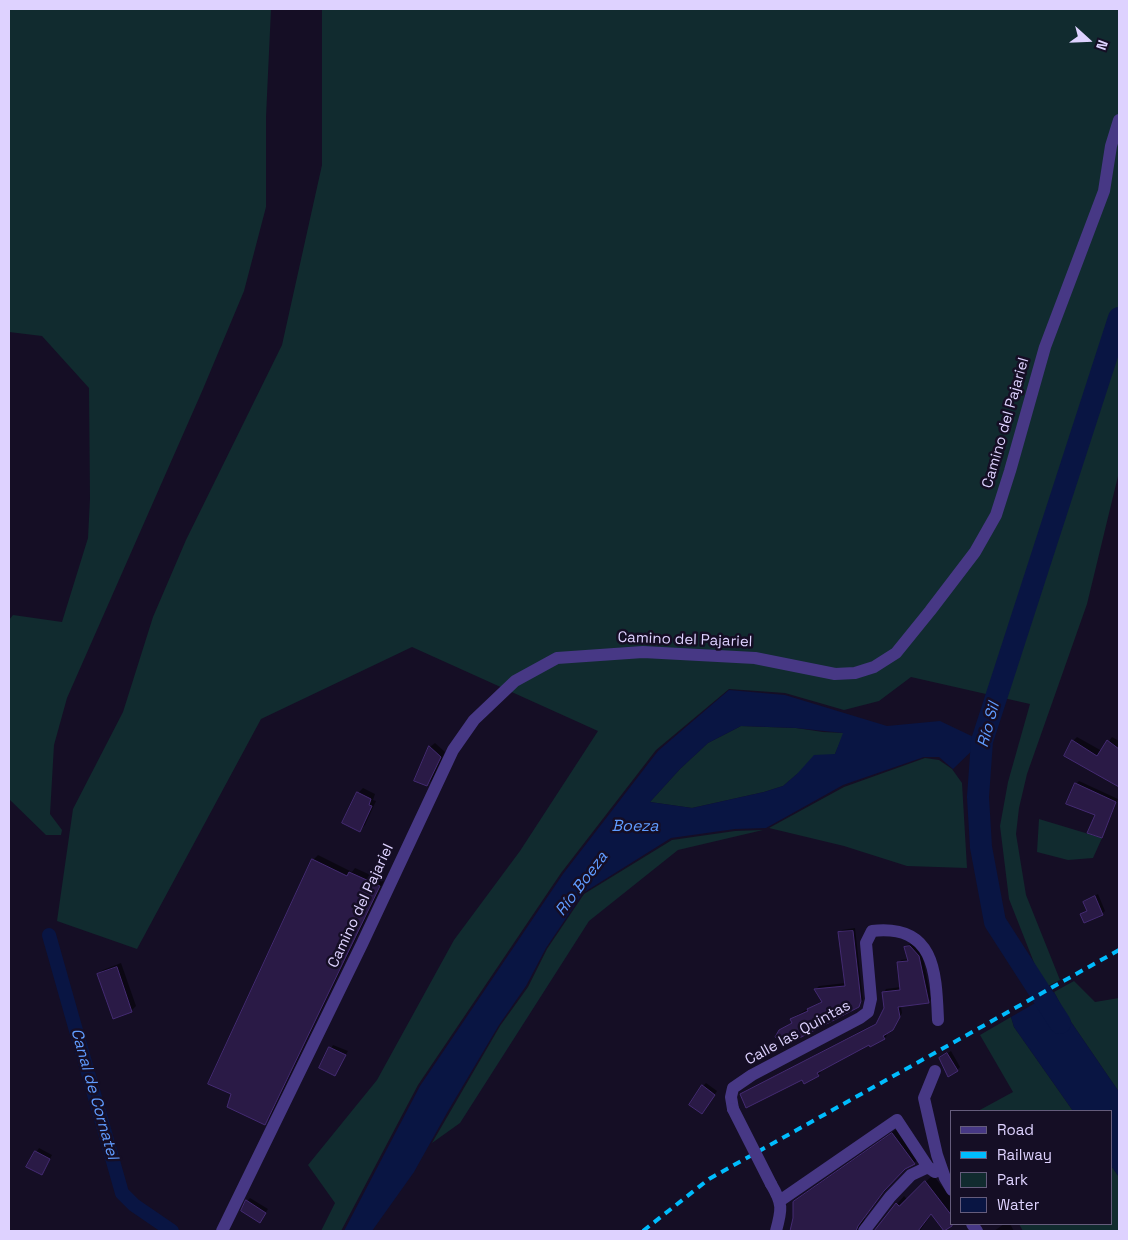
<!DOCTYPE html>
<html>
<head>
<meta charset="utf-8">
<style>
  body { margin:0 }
  #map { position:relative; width:1128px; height:1240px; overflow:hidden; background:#150e25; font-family:"Space Grotesk",sans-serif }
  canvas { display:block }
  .frame { position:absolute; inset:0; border:10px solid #ded2ff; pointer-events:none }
  .legend { position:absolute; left:950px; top:1110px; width:162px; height:115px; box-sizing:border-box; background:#150e25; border:1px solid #655c7c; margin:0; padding:6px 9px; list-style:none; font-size:15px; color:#ded2ff }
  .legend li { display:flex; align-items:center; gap:10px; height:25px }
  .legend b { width:25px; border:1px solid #655c7c }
  .north { position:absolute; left:1063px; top:15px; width:50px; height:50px; -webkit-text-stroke:4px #150e25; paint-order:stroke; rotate:110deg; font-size:14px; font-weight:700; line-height:20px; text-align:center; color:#ded2ff }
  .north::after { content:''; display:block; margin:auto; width:18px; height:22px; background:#ded2ff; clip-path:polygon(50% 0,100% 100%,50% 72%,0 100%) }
</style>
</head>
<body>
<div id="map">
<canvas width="1128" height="1240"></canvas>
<div class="frame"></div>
<ul class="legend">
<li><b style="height:6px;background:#473885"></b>Road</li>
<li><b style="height:6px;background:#00bcfd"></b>Railway</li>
<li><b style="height:14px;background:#112b2f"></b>Park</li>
<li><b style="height:14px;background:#091543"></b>Water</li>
</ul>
<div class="north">N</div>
</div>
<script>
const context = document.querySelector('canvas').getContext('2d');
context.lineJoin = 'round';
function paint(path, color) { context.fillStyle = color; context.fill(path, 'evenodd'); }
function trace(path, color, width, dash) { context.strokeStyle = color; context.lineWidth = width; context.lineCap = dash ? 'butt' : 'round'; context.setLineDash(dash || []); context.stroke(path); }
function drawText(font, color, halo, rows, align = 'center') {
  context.font = font + ' "Space Grotesk",sans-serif'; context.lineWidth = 5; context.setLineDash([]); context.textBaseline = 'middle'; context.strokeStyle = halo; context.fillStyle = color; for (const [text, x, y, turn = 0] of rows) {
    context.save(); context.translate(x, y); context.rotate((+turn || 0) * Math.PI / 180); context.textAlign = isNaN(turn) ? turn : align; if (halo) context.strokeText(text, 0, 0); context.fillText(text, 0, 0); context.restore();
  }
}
const green = new Path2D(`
  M9,9h262l-5,108v90l-22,84 -41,98 -136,309 -13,47 -4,69 12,16 -1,5h-15l-37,-36v-179l4,-5 49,7 26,-84 2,-39 -1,-111 -47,-52 -33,-4z
  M322,9h797v463l-32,132 -60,170 -8,34 -3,26 10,61 34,85 -16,8 -35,-89 -9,-73 8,-44 22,-78 -119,-27 -32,24 -35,9 -59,-17 -56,-4 -73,61 -95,123 -143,212 -77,146h-20l14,-28 -27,-38 69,-85 77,-140 66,-89 78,-120 -186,-84 -151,72 -124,230 -80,-28 16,-112 50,-97 30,-95 33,-77 96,-195 40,-180z
  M741,726l55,2 27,4 21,1 -9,21 -38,20 -14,12 -19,6 -72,16 -42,-6 30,-33 28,-26z
  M925,758l14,2 13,9 10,14 5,85 -60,-2 -63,-20 -75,-18 75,-41z
  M1039,819l63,19 -9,20 -25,2 -31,-8z
  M763,830l-85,20 -89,71 -129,202 -28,20 68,-117 28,-39 19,-38 37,-55 88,-54 63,-9z
  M1074,981l21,21 24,-4v94l-54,-79 -11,-21z
  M1011,1017l3,10 59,84h-95l35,-19 -33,-57z
  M1112,1167l7,10v54h-96l-4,-7h93z`);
const water = new Path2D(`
  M729,690l56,5 102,31 53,-5 42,20 -29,28 -14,-12h-15l-81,28 -77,43 -31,1 -64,9 -88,55 -37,55 -20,38 -27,39 -51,86 -34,61 -42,59h-28l76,-145 143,-212 95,-123zM741,726l55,2 47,5 -8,21 -21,1 -17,19 -14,12 -19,6 -72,16 -42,-6 30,-33 28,-26z
  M1054,992l11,21 54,79v85l-7,-10v-56h-39l-59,-84 -3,-10z`);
const shadow = new Path2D(`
  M1077,737l25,14 10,-14 7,4v45l-53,-31 7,-14z
  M435,743l10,9 -13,28 -5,5 3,-38z
  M1079,781l39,18 -14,34 -3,3 -5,-22 -20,-30z
  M363,788l12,6 -2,6 3,1 -11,24 -5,5 -2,-37z
  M318,855l34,17 3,-4 29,13 -115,238 -5,4 49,-263z
  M1098,894l7,17 -3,3h-20l6,-4 -4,-8z
  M855,928l8,72 -4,3 -79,28 13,-9 -1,-3 3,-3 27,-15 -6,-12 3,-3 27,-3 -7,-50 3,-3z
  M909,944h4l9,9 9,46 -3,3 -27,4 1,7 -7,12 -9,7 1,3 -2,3 -15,7 -1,-1 -49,26 1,2 -3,3 -74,17 134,-70 7,-14 -1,-16 2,-3 15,-2 -3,-24 3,-3 8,-1 -3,-12z
  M121,963l15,43 -5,5 -33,-37 5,-4z
  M333,1045l15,6 -13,23 -14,-7z
  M951,1051l9,16 -3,3 -17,-12z
  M706,1083l11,8 -13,19 -1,-24z
  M901,1126l21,29 -8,8 -9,5 -13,14 -27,35 -1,9 6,5h-79l3,-13v-15l8,-8z
  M39,1148l13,7 -8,15 -16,-4z
  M933,1175l19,24v25l-20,-11 -12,18h-46l30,-35 3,3z
  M250,1198l18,11 -6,9 -15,-17z
  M1004,1224h6l4,7h-20z`);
const canal = new Path2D(`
  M49,935l73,258 12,12 38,26`);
const river = new Path2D(`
  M1060,1023l-65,-101 -14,-75 -3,-50 4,-56 137,-423`);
const building = new Path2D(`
  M1072,740l25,16 10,-16 12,9v38l-55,-31z
  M429,746l12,11 -14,29 -13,-5z
  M1075,783l41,19 -14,36 -15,-5 8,-18 -29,-11z
  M357,792l14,7 -2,6 3,1 -12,26 -18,-9z
  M312,859l35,17 2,-4 31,14 -115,239 -38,-18 4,-13 -23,-10z
  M1095,896l8,19 -19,8 -4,-9 7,-3 -4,-9z
  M853,931l8,70 -2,6 -73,38 -11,-8 4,-7 13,-7 -2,-4 18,-8 -1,-2 15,-7 -8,-13 31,-3 -7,-54z
  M910,946l9,10 10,47 -31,4 2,10 -7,13 -10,6 2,3 -15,8 -1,-2 -52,28 2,3 -15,8 -2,-4 -56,28 -6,-14 136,-70 8,-16 -2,-16 18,-2 -3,-28 11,-1 -4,-14z
  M117,967l15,45 -19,7 -16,-45z
  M329,1047l17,8 -11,21 -16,-8z
  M947,1053l11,18 -10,6 -9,-19z
  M702,1085l13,10 -13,19 -13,-9z
  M892,1133l23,31 -10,5 -21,22 -26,35 -2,5h-66l3,-13v-16z
  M35,1151l15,8 -8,16 -16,-8z
  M925,1181l27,35v10l-8,5 -13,-17 -13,17h-44l22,-28 3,3z
  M246,1200l20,13 -6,10 -19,-12z`);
const minor = new Path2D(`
  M935,1071l-11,27 13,57 8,23 7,12
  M733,1109l-2,-12 2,-9 19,-13 108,-57 8,-6 3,-13 -5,-56 6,-12c63,-7 64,41 66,89
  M771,1184c12,20 11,25 5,47
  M781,1200l116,-80 31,47
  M972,1224l5,7
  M222,1231l140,-287 91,-194 21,-30 41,-39 42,-23 86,-6 112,6 80,16 20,-1 19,-6 22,-14 34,-42 45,-59 21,-37 14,-44 35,-124 59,-156 7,-45 8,-26
  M864,1231l26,-34 21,-22 17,-8 7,5`);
const rail = new Path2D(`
  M643,1231l66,-52 410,-229`);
const minorBridge = new Path2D(`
  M733,1109l38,75`);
const streetNames = [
  ["Camino del Pajariel",1006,423,-74],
  ["Camino del Pajariel",685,640,2],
  ["Camino del Pajariel",361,906,-65],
  ["Calle las Quintas",798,1033,-29]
];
const waterNames = [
  ["Río Sil",989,725,-75],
  ["Boeza",635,827],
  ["Río Boeza",582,884,-53],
  ["Canal de Cornatel",94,1094,74]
];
paint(green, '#112b2f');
paint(water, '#091543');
paint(shadow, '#0007');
trace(canal, '#091543', 14);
trace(river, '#091543', 22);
paint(building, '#2a1a46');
trace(building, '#442b72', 1);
trace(minor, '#473885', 12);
trace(rail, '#00bcfd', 4, [8, 6]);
trace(minorBridge, '#473885', 12);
drawText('15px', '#ded2ff', '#150e25', streetNames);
drawText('italic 16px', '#609cff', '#150e25', waterNames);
</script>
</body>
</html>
